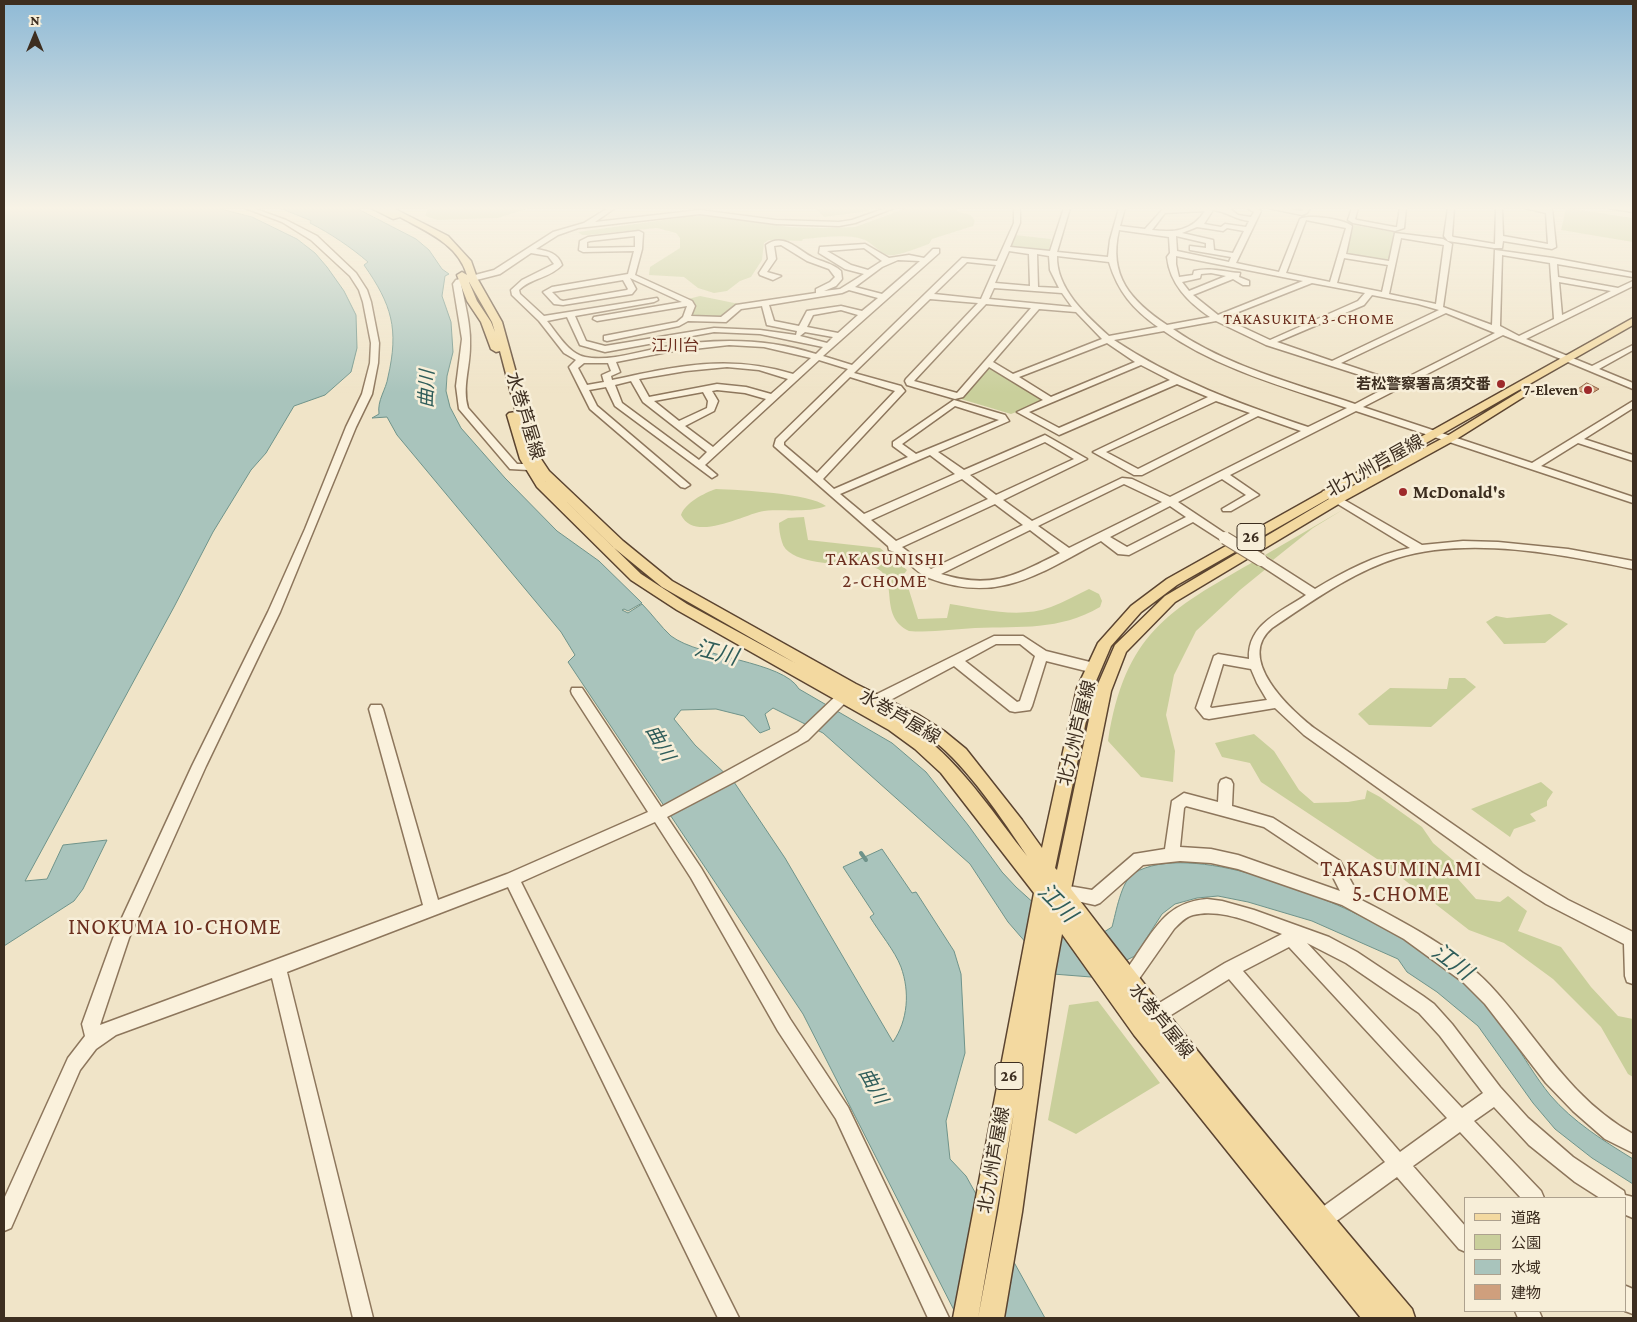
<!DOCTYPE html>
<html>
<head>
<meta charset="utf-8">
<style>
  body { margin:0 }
  #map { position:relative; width:1637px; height:1322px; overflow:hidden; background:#f0e4c8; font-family:"Crimson Pro","Noto Sans JP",serif }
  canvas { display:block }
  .frame { position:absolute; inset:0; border:5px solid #3d2e20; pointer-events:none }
  .legend { position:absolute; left:1464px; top:1197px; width:162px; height:115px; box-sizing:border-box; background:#f7eed8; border:1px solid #ada18e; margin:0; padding:6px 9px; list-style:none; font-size:15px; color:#3d2e20 }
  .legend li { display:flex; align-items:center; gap:10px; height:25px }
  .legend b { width:25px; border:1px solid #ada18e }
  .north { position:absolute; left:10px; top:10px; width:50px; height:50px; -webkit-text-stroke:4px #f7eed8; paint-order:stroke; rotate:0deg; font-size:14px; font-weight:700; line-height:20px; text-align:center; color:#3d2e20 }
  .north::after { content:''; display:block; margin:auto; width:18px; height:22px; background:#3d2e20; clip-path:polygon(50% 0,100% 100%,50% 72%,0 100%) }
</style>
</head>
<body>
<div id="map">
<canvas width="1637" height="1322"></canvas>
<div class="frame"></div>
<ul class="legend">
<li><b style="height:6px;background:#f3d9a0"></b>道路</li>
<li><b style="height:14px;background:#c9cf9b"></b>公園</li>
<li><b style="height:14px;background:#a9c4bc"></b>水域</li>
<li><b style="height:14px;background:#cf9f7d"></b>建物</li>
</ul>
<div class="north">N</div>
</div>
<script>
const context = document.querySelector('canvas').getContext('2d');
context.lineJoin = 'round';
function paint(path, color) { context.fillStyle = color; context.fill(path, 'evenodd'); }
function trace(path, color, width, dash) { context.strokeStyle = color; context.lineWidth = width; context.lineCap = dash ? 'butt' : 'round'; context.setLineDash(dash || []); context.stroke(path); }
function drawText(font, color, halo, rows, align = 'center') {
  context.font = font + ' "Crimson Pro","Noto Sans JP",serif'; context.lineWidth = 5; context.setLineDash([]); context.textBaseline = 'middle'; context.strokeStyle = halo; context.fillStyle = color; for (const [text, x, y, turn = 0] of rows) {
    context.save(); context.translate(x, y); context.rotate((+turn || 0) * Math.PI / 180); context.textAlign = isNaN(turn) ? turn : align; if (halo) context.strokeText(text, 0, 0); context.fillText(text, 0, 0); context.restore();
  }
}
const green = new Path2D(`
  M428,208h102l-32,10 -61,2 -12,-4z
  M815,208h61l-13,4 -39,5z
  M907,208h48l4,4 12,3 4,6 -2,5 -41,13 -3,5c-9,3 -33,13 -41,11 -8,-2 -15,-11 -23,-15 -18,-7 -42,-2 -62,-1l-1,2 -33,-1 -5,3 -2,17 -11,17 -11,4 -13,10 -13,2 -16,-5 -14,-11 -35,-2 1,-8 30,-19v-10l-4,-5 -19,-5 -69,7h-6l-4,-3 114,-16h28l69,11 34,1 32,-1z
  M1566,208l67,10v24l-72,-12z
  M1354,225l40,7 -5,29 -44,-7z
  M1015,235l36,4 -2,12 -37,-3 -2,-1z
  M700,296l44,9 -23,13 -28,-2h-1l3,-13 -7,-4z
  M987,368h6l49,31 1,3 -32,12 -50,-15z
  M716,489c24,1 93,4 110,17 -16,7 -43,3 -62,5 -20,3 -69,32 -83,4 4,-12 23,-22 35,-26z
  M1344,509l-31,19 -40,32 -8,-5z
  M804,517l4,23 72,8 27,22 -3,4 14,45 29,-1 3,-14c32,5 69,15 101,3 13,-5 25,-12 38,-18l10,5 3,7 -2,6c-42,24 -78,19 -125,21 -22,1 -44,5 -66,3 -31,-15 -10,-50 -31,-62 -8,-4 -17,-4 -26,-4 -18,-1 -65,-2 -70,-23 -2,-6 -3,-13 -3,-19l9,-5z
  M1255,561l12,7 -27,22 -44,41 -22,44 -8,40 9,36 -2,31 -32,-5 -33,-36c17,-107 59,-130 147,-180z
  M1550,614l18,10 -23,19 -41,1 -18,-22 10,-6 11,2z
  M1449,678h16l11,9 -45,40 -62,-2 -11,-11 32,-26 57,1z
  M1254,734l20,17 25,39 15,13 34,-1 17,-3 2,-9 13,7 42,30 11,16 27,23 -2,13 18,20 24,3 8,-6 19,15 -9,20 43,16 30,40 27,29 15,3v58l-5,-3 -27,-47 -48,-48 -49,-36 -35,-13 -89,-69 -119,-79 -11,-19 -28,-6 -7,-14z
  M1541,782l12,10 -6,9v5l-17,8 6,7 -22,8 -4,8 -39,-28z
  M1098,1001l62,82 -84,51 -28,-14 21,-115z`);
const water = new Path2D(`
  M4,208h213l35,9 45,22 18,14 12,14 17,24 12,24 1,33 -6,24 -26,23 -31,11 -28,47 -15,17 -38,62 -39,75 -149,274 22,-2 16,-34 44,-5 -24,49 -9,12 -70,45z
  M280,208h76l60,31 13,11 13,19 7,5 -4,2 -3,20 9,26 2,30 -6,24 -1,15 4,16 11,21 44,50 52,53 42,30 43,42 -14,8 -4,-2 -2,1 6,3 14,-9c10,10 19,23 29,32 29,22 112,25 128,53l93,54 34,29 42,53 34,47 14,15 52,47 23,6 21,-13c4,-14 9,-46 22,-54 57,-33 187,22 241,50 32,17 63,38 91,61 36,29 55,75 84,111 23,27 54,46 83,64v25l-41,-26 -37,-29 -22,-26 -55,-77 -41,-34 -30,-20 -9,-13 -86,-38 -64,-19 -30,-6 -21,2 -22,6 -13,10 -27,42 -44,21 -38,-3 -45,-52 -38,-58 -147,-131 -50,-25 -8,6 5,15 -10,4 -16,-17 -28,-7 -35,1 -7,9 21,26 39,37 51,76 108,184c15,-22 17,-50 8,-75 -6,-16 -22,-35 -31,-50l4,-3 -31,-47 39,-18 30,44 4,-1 38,59 7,23 4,79 -19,68 4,38 16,17 79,142h-87l-155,-304 -235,-352 7,-7 -14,-23 -164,-197 -10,-18 -15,1 7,-4c-2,-14 7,-24 9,-37 11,-48 4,-72 -24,-112l4,-3c-16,-14 -38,-29 -58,-39l1,-2z`);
const stream = new Path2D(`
  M861,853l5,7`);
const building = new Path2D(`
  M1587,383l12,6 -10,6 -12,-5z`);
const minor = new Path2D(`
  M245,208h8l33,12 31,16 39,37 11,17 4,12 8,41 -1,20 -6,31 -16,33 -76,185 -74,154 -77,172 -29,87 323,-120 -54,-196 2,-4h10l2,4 55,191 69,-26 141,-62 -76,-118 -1,-3 1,-3h10l79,119 137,-75 41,-39h10l1,3 -1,3 -41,41 -72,41 -69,36 34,51 89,151 58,88 101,211h-21l-92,-199 -58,-88 -87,-153 -36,-56 -134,60 218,436h-21l-210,-431 -221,85 86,346h-20l-81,-340 -156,57 -20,14 -16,21 -69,158 -7,3v-32l64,-141 17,-22 -3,-12 33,-91 77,-167 76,-154 37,-83 41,-102 16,-33 8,-31 1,-20 -8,-41 -4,-12 -9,-14 -39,-36 -29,-18z
  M608,208h7l-20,14 105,-12 76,10 63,2 13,-2 34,-12h8l-39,15 -16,3 -63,-2 -76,-10 -122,14 -20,7 -22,14c12,2 22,4 26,16 -12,13 -31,13 -43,25l1,4 24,22 113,-18 1,2 -4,2 -79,14 11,25 19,5 109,-18 46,2 36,5 1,-4 -30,-6 -5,-19 -21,3 -15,13 -38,-1 -9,5 -72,15 -3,-1v-4l73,-14 6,-5 4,-11 -90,15 -4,-2 1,-2 88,-15 -52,-24 6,11 -4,5 -69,11 -9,-1 -11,-12 9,-5 76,-13 6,-23 -51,1 -4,-2 1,-9 8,-4 51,-6 4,2 -1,16 -7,26 57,26 3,5 -4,10 30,1 15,-12 80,-12v-4l14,-7 5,-5 -6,-8 -22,-8 -26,-16 -7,1 2,13 -9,13 14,4 -8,4 -13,-5 -1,-2 9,-14 -2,-14c17,-13 32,5 46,12 10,5 20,6 29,14l1,8 -6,7 -12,5 16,-2 24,-15 -19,-5 -26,-16 1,-6 45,-3 24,14 20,-3 15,3 9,-9h6v4l-116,103 29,9 110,-107 35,3 17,-38v-15h6v15l-10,24 40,4 14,-43h6l-13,44 51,5 2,-17 9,-32h6l-5,18 25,3 18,-20 62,-1 5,1 8,6 13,2 3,-5 -7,-4h8l6,3 -25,52 43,9 21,-53c8,-5 44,0 52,7l-6,28 43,7 6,-28 48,6 9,5 -9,63 49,18 3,-75 58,8 80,15v4l-76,-13 1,13 60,11 15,-7v5l-107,53 66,27 41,-21v5l-34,19 34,14v6l-130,-54 -140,72 169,56 101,-62v7l-49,31 49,16v6l-55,-18 -37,23 92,31v6l-277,-92 -126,64 29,20 -28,16h-8l-1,-2 24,-14 -24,-16 -44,23 51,34 1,2 -1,2h-8l-28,-18 -64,33 -11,-1 -17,-13c-60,31 -101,64 -172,37 -15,-6 -26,-24 -40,-28l-1,-4 -114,-100 2,-7 72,-70 -29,-9 -114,105 12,10 -5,3 -97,-72 -9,-19 -17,3 8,16 93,79 -5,3 -4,-1 -91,-78 -21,-42 7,-7 -12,-7 -25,-32 -27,-26 -1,-5 11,-10 32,-16 -6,-8 -17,-3 -31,21 -39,10c4,21 10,41 9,62 0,22 -8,41 -2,62l49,56h11l5,3 -5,3 -18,-1 -51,-60 -3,-23 6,-47 -9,-55 3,-4 38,-10 59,-38 31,-9zM1213,210c15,2 21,9 36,11l-3,6 -21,-3 -4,3 -17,-3zM1205,211c-13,20 -31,22 -53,19l13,-17zM1306,220l40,8 -16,54 -44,-9zM1197,227l26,4 4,-3 17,3 -11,22 -19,-3 -1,-10 -31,-7zM1119,230l50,7 1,16 -3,4c3,27 21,45 43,60l-43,8c-36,-24 -59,-49 -48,-95zM635,236v11l-48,1v-6l3,-1zM1176,236l30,7v5l-16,-2v4l41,7 -2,5 -52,-11zM1401,238l43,7 -8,59 -47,-10zM864,248l18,13 -14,9 -17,-5 -24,-14zM1009,251l20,3 1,32 -35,-3zM1037,254l12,2 1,14 9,18 -21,-1zM1502,255l48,8 4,56 -35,17 -19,-10zM1057,256l52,6c9,30 24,47 49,65l-49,9c-22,-20 -53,-47 -52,-80zM1176,256l127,25 -85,34 -25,-20 40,-16 10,6h6v-4l-10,-4 1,-4c-16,-1 -29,-6 -46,-2l-1,4 -14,2 -3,-13zM1344,258l44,7 -6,27 -45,-9zM898,260l22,1 -38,33 -27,-7 27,-20zM967,262l29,3 -15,34 -47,-5zM1211,273l15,3 -37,15 -7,-9 18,-4 1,-4zM623,280l5,9 -1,1 -64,11 -3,-1 -8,-8zM1559,282l52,9 -49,24zM1312,283l53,10 -7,8 -88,39 -47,-22zM994,288l68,5 10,14 -83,-8zM849,290l29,8 -16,13 -21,-5 -34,5 -8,15 -25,-5 -5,-16 73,-12zM1372,295l46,9 21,6 -107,51 -55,-19 87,-37zM930,299l48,4 -72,76 -1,2 2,4 48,14 8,-2 26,-30 54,33 -26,12 42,23 118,-51 31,13 -115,55 41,23h8l116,-59 43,15 -131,66 -38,-18 -10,-1 -90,43 -29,-21 84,-41 -42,-24 -81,35 -26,-18 71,-31 -4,-6 -51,-15 -61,42v4l15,11 -74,32 -11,-10 82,-88 -4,-5 -47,-13zM986,304l45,4 -74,85 -43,-12zM1039,309l37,3 26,27 -89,35 -20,-12zM841,310l17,5 -20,18 -31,-6 6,-12zM1446,313l49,20 -97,49 -57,-19zM567,317l13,28 25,7 109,-20 46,2 63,13 -7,7c-50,-16 -100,-16 -152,-7 -24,4 -54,15 -79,10 -16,-3 -28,-24 -38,-36zM1216,321l50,24 125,40 -36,19c-62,-21 -129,-38 -182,-75zM1164,331c54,38 121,56 183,77l-39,19c-68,-23 -134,-47 -194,-87zM805,332l28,5 -6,6 -27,-7zM1107,343l28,19 -84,35 -32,-20zM729,345l35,2 47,11 -18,16c-63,-20 -117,-8 -181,6l-1,-4 9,-4 -4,-10 51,-10zM584,363h24l3,8 -9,4 2,7 -17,3 -9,-17zM1141,365l29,15 -111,48 -30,-16zM727,367l32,3 29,9 -17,15 -25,-7 -29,-3 -68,13 -10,-18 47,-8zM850,377l45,14 -78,82 -33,-28v-3zM631,381l12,21 64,50 -8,8 -77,-57 -7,-18zM717,390l28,3 21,6 -53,48 -28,-21 29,-15 4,-10 -6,-10zM703,392l5,9 -1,7 -28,13 -25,-20zM1216,401l34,12 -112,56 -32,-17zM955,406l44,14 -83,34 -14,-10zM1045,442l29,17 -78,36 -26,-20zM930,455l25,19 -91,40 -24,-20zM962,479l26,20 -92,42 -25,-21zM1124,484l38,18 -93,46 -31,-22zM995,504l28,21 -92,44 -29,-22zM1170,506l16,11 -59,30 -17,-10zM1030,530l30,23c-44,22 -68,37 -119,21z
  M1268,208h13l21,3 2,-3h6l-3,5 -5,2z
  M1352,208h6l-3,11 2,1 38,7h2l3,-19h6l-2,20 -9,3 -42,-8 -5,-3z
  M1448,208h6l-2,28 1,1 42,7 1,-36h6l1,28 45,8 -2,-31 -21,-5h27l4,39 -4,2 -49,-8 -1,7h-8l-46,-7 -4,-5z
  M1608,208h25v4z
  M1327,490l95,55 41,-4 35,1 70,7 65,12v8c-72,-15 -164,-33 -236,-11 -45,14 -86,44 -125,70 -37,31 18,81 42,100l209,145 45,27 65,32v52l-6,-2 -2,-6 -1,-32 -78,-40 -56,-36 -186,-133 -29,-27 -66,11 -5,-1 -8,-10 18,-52 4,-2 31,5c-2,-35 32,-47 57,-64l-49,-32 -2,-3 2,-3h8l50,32c30,-18 60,-34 95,-41l-87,-53 -1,-2 1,-2zM1223,664l28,5 6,14 10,17 -55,8 -2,-1z
  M994,636h29l23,15 48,12 4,2 2,3 -2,3 -4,2 -48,-12 -14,45 -2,4 -15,2 -5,-1 -56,-45 -73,39h-10l-2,-4 2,-4zM996,644h24l15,12 -15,45 -3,1 -52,-41z
  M1226,778l5,2 2,4 -1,22 41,12 67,43 18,33 -2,3c49,26 104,53 141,96 45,51 74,106 136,141v19l-28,-14 -32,-28 -27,-28 -61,-79 -22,-22 -59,-43 -62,-34 -104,-36 -27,-6 -31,-2 -37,4 -43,38 -5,2 -37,-8 -3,-5 3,-5 5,-2 29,5 42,-36 31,-5 7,-48 12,-8 34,9 1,-18 2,-4zM1186,806l78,21 66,44 10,20 -102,-36 -27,-6 -31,-2 4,-39z
  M1207,899l15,2 32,9 75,27 28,15 66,44 11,8 18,20 48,63 28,31 45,39 51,34 1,4 8,2v21l-7,-3v-17h-26l-25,-16 -46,-37 -35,-38 -20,14 67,70 3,7h-23l-61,-66 -47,34 53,61v25l-7,-3 -62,-72 -73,53 -7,3 -7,-3 -3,-7 3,-7 75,-54 -156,-183 -66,41 -6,2 -6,-2 -2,-6 2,-6 74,-45 57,-29c-26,-10 -60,-26 -89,-19 -8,2 -13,8 -19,14l-40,57 -6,2 -6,-2 -2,-6c4,-9 12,-17 17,-26 20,-29 32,-52 70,-55zM1307,943l39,20 73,50 21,23 43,57 -21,15zM1289,947l158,171 -47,34 -157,-181z
  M1626,1286l7,3v25l-8,-3z
  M1515,1311h24l3,7h-24z`);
const major = new Path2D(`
  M371,208l14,1 -1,-1h9l55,28 23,25 6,17 25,44 37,134 10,15 74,70 49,40 184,103 61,30 27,17 22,18 56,71 20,28 35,-160 21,-45 33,-37 36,-27 466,-261v7l-456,260 -36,27 -30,34 -18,42 -38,180 2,2 38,-179 20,-46 50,-49 169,-100 113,-60 77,-47 4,-1 5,3 -78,49 -113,62 -167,100 -49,50 -15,39 -40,198c109,144 224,283 341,420l3,9h-54l-227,-283 -72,-101 -7,38 -33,240 -18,106h-26l20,-106 16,-100 -36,206h-25l81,-425 -93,-120 -26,-24 -26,-19 -212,-120 -46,-30 -94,-93 -17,-28 -13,-44 2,-2 7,-1 -16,-61 -4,1 -5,-3 -10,-27 -14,-21 -10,-26 5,-3 5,3c-9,-31 -40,-43 -67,-58l-7,2zM468,280l24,42 3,10 -4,-10 -14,-21zM544,480l69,67 49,40 133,76 -108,-59 -46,-30zM866,702c22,12 47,22 67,38 34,26 70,80 94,116 -31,-39 -60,-84 -99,-116 -19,-15 -41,-26 -62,-38z`);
const minorBridge = new Path2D(`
  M1225,538l36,22`);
const markers = [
  [1501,384,5,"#9e2a2b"],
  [1588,390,5,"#9e2a2b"],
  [1403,492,5,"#9e2a2b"]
];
const farPoinames = [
  ["若松警察署高須交番",1491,384],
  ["7-Eleven",1578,390]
];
const farNeighbourhoodnames = [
  ["TAKASUKITA 3-CHOME",1309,319]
];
const farQuarternames = [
  ["江川台",675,346]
];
const shields = [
  [1251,537,28],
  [1009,1076,28]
];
const shieldNames = [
  ["26",1251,537],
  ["26",1009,1076]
];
const streetNames = [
  ["水巻芦屋線",525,416,73],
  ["北九州芦屋線",1375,466,-29],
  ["水巻芦屋線",900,717,30],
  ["北九州芦屋線",1077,733,-76],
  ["水巻芦屋線",1161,1021,51],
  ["北九州芦屋線",994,1160,-80]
];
const poiNames = [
  ["McDonald's",1413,492]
];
const waterNames = [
  ["曲川",427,389,-88],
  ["曲川",660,743,60],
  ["曲川",873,1086,61]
];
const neighbourhoodNames = [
  ["TAKASUNISHI",885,559],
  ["2-CHOME",885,581]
];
const nearWaternames = [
  ["江川",716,653,14],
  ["江川",1057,903,45],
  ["江川",1452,962,37]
];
const nearNeighbourhoodnames = [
  ["TAKASUMINAMI",1401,869],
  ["5-CHOME",1401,894],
  ["INOKUMA 10-CHOME",175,927]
];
paint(green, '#c9cf9b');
paint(water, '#a9c4bc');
trace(water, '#6f938a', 1);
trace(stream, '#6f938a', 4);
paint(building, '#cf9f7d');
trace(building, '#8d5f41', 1);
trace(minor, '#8d765c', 3);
trace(major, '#5b4430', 3);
paint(minor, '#faf1dc');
paint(major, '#f3d9a0');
trace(minorBridge, '#8d765c', 14, []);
trace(minorBridge, '#faf1dc', 12);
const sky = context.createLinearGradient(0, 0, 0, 393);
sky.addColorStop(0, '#8fbad6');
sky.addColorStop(0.53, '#f8f3e6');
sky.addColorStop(1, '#f8f3e600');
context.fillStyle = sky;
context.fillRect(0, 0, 1637, 393);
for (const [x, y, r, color] of markers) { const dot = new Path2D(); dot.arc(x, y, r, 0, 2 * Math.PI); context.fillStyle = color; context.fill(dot); trace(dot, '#f7eed8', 2); }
drawText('bold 15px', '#3d2e20', '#f7eed8', farPoinames, 'right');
context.letterSpacing = '1px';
drawText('16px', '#6b2e1e', '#f7eed8', farNeighbourhoodnames);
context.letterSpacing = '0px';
drawText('16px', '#6b2e1e', '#f7eed8', farQuarternames);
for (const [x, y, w] of shields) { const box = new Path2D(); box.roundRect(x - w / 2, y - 13.5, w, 27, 4); context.fillStyle = '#f7eed8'; context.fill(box); trace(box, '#3d2e20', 1); }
drawText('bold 16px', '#3d2e20', null, shieldNames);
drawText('18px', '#3d2e20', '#f7eed8', streetNames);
drawText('bold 18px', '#3d2e20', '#f7eed8', poiNames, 'left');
drawText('italic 19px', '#2f5d5a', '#f7eed8', waterNames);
context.letterSpacing = '1px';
drawText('19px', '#6b2e1e', '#f7eed8', neighbourhoodNames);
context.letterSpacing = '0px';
drawText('italic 22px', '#2f5d5a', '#f7eed8', nearWaternames);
context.letterSpacing = '1px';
drawText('22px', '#6b2e1e', '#f7eed8', nearNeighbourhoodnames);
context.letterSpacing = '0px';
</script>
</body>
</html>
